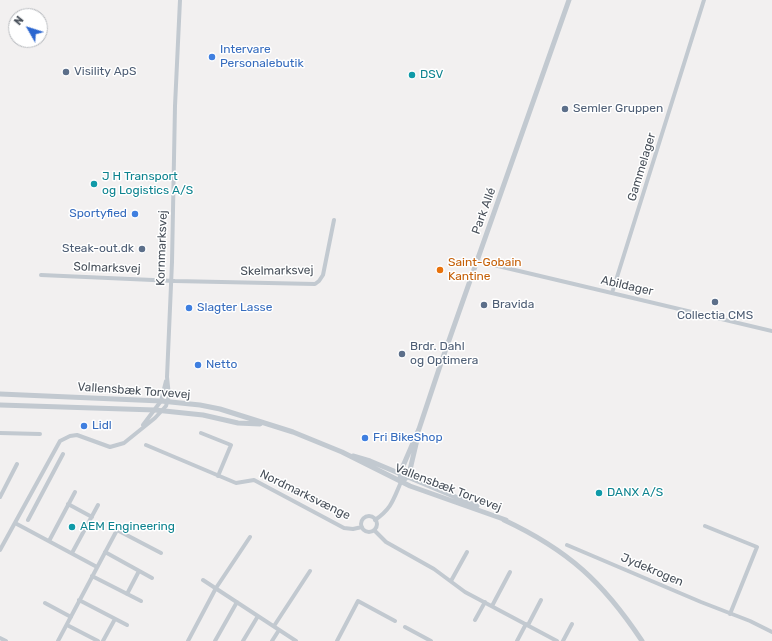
<!DOCTYPE html>
<html>
<head>
<meta charset="utf-8">
<style>
  body { margin:0 }
  #map { position:relative; width:772px; height:641px; overflow:hidden; background:#f2f0f0; font-family:Rubik,sans-serif }
  canvas { display:block }
  .north { position:absolute; left:8px; top:8px; width:40px; height:40px; box-sizing:border-box; background:#fff; border:1px solid #b6b9bd; border-radius:50%; rotate:309deg; font-size:11px; font-weight:700; line-height:16px; text-align:center; color:#49515b }
  .north::after { content:''; display:block; margin:auto; width:14px; height:18px; background:#2b66d0; clip-path:polygon(50% 0,100% 100%,50% 72%,0 100%) }
</style>
</head>
<body>
<div id="map">
<canvas width="772" height="641"></canvas>
<div class="north">N</div>
</div>
<script>
const context = document.querySelector('canvas').getContext('2d');
context.lineJoin = 'round';
function trace(path, color, width, dash) { context.strokeStyle = color; context.lineWidth = width; context.lineCap = dash ? 'butt' : 'round'; context.setLineDash(dash || []); context.stroke(path); }
function drawText(font, color, halo, rows, align = 'center') {
  context.font = font + ' Rubik,sans-serif'; context.lineWidth = 3; context.setLineDash([]); context.textBaseline = 'middle'; context.strokeStyle = halo; context.fillStyle = color; for (const [text, x, y, turn = 0] of rows) {
    context.save(); context.translate(x, y); context.rotate((+turn || 0) * Math.PI / 180); context.textAlign = isNaN(turn) ? turn : align; if (halo) context.strokeText(text, 0, 0); context.fillText(text, 0, 0); context.restore();
  }
}
const minor = new Path2D(`
  M477,261l295,70
  M41,275l134,6 140,3 4,-3 4,-6 11,-55
  M612,293l92,-293
  M143,425l18,-24 5,-20
  M0,433l40,1
  M201,433l30,12 -13,31
  M146,445l90,38 18,-3 90,48 9,1 9,-2
  M0,497l17,-33
  M68,504l24,13
  M361 524a8 8 0 1 1 16 0a8 8 0 1 1-16 0Z
  M28,520l35,-66
  M375,520c17,-12 18,-20 26,-38
  M15,523l82,44
  M705,526l52,21 -27,67
  M374,530l12,12 48,27 31,23 92,49
  M49,541l26,-49
  M567,545l134,57 49,19 22,11
  M0,550l60,-109 10,-5 7,-1 33,12 14,-4 31,-25 11,-12 3,-10 -2,-19 5,-115 3,-156 5,-106
  M105,552l47,26
  M72,553l26,-48
  M92,576l49,25
  M203,580l93,61
  M451,581l16,-29
  M127,594l12,-23
  M79,600l48,25
  M45,603l26,14
  M492,606l18,-34
  M475,620l10,-18
  M67,625l31,16
  M528,625l13,-25
  M274,626l36,-55
  M405,627l26,14
  M0,638l6,3
  M58,641l59,-111 44,23
  M103,641l12,-22
  M188,641l28,-53 34,-51
  M215,641l22,-39
  M243,641l15,-25
  M272,641l7,-11
  M337,641l21,-40 37,20
  M517,641l9,-17
  M563,641l9,-17`);
const tertiary = new Path2D(`
  M0,394l161,7 39,4 20,4 73,23 49,20 68,34 96,34
  M0,405l155,5 48,5 35,8 22,1
  M353,456l17,5 107,45
  M405,479l4,-5 8,-34
  M401,482l-1,-9 19,-44 22,-66 128,-363
  M504,520c64,30 99,62 138,121`);
const markers = [
  [212,57,4,"#3f7fe0"],
  [66,72,4,"#5c6f8a"],
  [412,75,4,"#0f9aa8"],
  [565,109,4,"#5c6f8a"],
  [94,184,4,"#0f9aa8"],
  [135,214,4,"#3f7fe0"],
  [142,249,4,"#5c6f8a"],
  [440,270,4,"#e8710a"],
  [715,302,4,"#5c6f8a"],
  [484,305,4,"#5c6f8a"],
  [189,308,4,"#3f7fe0"],
  [402,354,4,"#5c6f8a"],
  [198,365,4,"#3f7fe0"],
  [84,426,4,"#3f7fe0"],
  [365,438,4,"#3f7fe0"],
  [599,493,4,"#0f9aa8"],
  [72,527,4,"#0f9aa8"]
];
const shopNames = [
  ["Intervare",220,50],
  ["Personalebutik",220,64],
  ["Sportyfied",127,214,"right"],
  ["Slagter Lasse",197,308],
  ["Netto",206,365],
  ["Lidl",92,426],
  ["Fri BikeShop",373,438]
];
const serviceNames = [
  ["Visility ApS",74,72],
  ["Semler Gruppen",573,109],
  ["Steak-out.dk",134,249,"right"],
  ["Bravida",492,305],
  ["Collectia CMS",715,316,"center"],
  ["Brdr. Dahl",410,347],
  ["og Optimera",410,361]
];
const cultureNames = [
  ["DSV",420,75],
  ["J H Transport",102,177],
  ["og Logistics A/S",102,191],
  ["DANX A/S",607,493],
  ["AEM Engineering",80,527]
];
const streetNames = [
  ["Gammelager",642,167,-73],
  ["Park Allé",484,211,-70],
  ["Kornmarksvej",162,248,-88],
  ["Solmarksvej",107,268,2],
  ["Skelmarksvej",277,271,-1],
  ["Abildager",627,286,13],
  ["Vallensbæk Torvevej",134,391,4],
  ["Vallensbæk Torvevej",448,488,21],
  ["Nordmarksvænge",305,495,26],
  ["Jydekrogen",652,570,23]
];
const foodNames = [
  ["Saint-Gobain",448,263],
  ["Kantine",448,277]
];
trace(minor, '#c2c9d0', 4);
trace(tertiary, '#c2c9d0', 5);
for (const [x, y, r, color] of markers) { const dot = new Path2D(); dot.arc(x, y, r, 0, 2 * Math.PI); context.fillStyle = color; context.fill(dot); trace(dot, '#fff', 1.5); }
drawText('12px', '#366cbe', '#fff', shopNames, 'left');
drawText('12px', '#4e5e75', '#fff', serviceNames, 'left');
drawText('12px', '#0d838f', '#fff', cultureNames, 'left');
drawText('12px', '#49515b', '#fff', streetNames);
drawText('12px', '#c56008', '#fff', foodNames, 'left');
</script>
</body>
</html>
